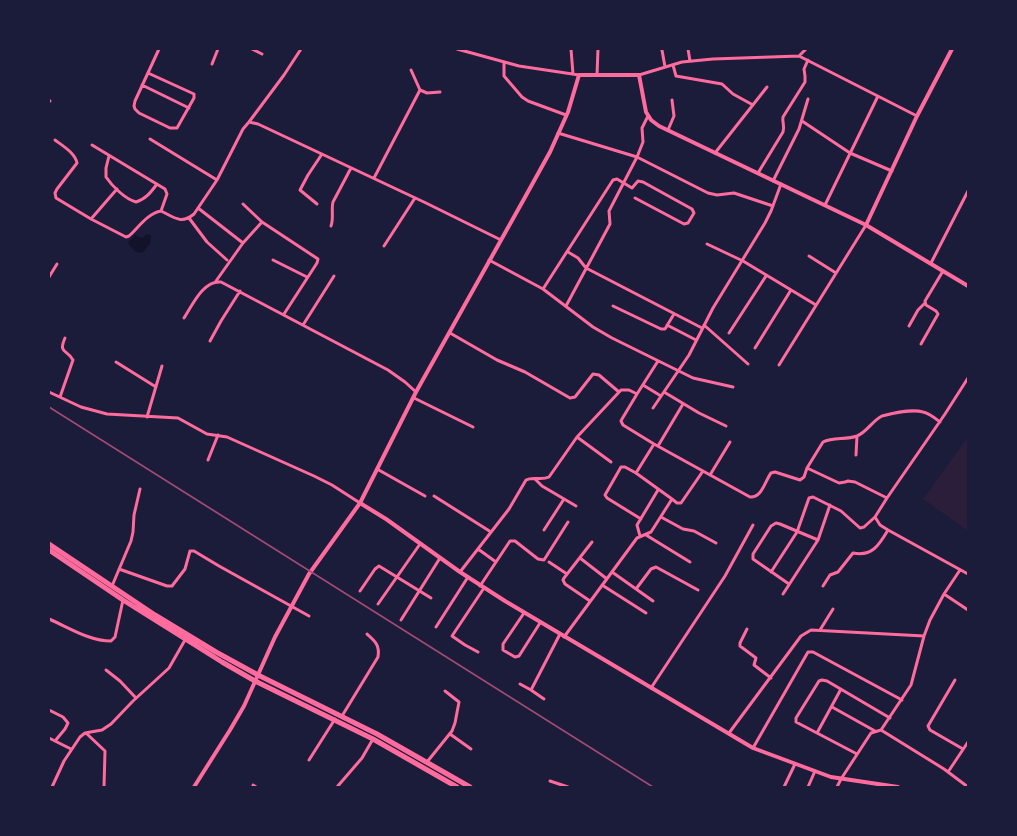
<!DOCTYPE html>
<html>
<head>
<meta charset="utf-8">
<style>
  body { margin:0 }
  #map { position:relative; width:1017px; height:836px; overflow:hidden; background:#1b1b3a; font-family:Arial,sans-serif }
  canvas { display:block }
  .frame { position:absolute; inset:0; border:50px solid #1b1b3a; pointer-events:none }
</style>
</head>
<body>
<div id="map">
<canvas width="1017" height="836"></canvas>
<div class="frame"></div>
</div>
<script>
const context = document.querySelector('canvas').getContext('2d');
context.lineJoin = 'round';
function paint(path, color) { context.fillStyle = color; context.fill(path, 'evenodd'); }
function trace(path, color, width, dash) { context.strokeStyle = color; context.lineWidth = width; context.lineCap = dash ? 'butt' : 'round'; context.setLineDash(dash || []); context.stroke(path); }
const green = new Path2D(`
  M968,437v94l-45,-32z`);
const water = new Path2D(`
  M147,234l4,2 -1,8 -8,9c-6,0 -10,-4 -14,-10l3,-4 4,-4 7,3z`);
const minor = new Path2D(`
  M252,49l10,5
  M457,49l62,17 60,9
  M571,49l2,25
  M661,49l1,1 3,17
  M688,49l2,12
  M799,56l118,60
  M504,63v13l18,21 6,4 38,14
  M212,64l6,-15
  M673,65l3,11 46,8 11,10 20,11
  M148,73l46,21v4l-17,30h-7l-31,-15 -4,-4 -1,-3 1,-5 24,-52
  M597,75l1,-26
  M639,75l43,-13 31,-3 86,-3 7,-7
  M142,85l47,23
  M420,90l7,3 13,-1
  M49,100l1,1
  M802,121l48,32 42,18
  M249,122l35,-47 17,-26
  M668,130l6,-14 -2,-16
  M558,133l79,24 71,36 9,2 17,-2 39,13
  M150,139l67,41
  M55,140c8,6 20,13 22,23l-20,26 -2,4 1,5 35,21 35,18 3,-1c9,-8 19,-23 32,-25 13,6 20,14 33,3l23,-34 26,-51 6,-7 9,2 168,79 75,37
  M92,145l73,44 2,5 -6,17
  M715,153l52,-66
  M109,156l-3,12v9c6,9 19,22 30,25 10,-3 15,-10 21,-18
  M758,173l25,-41c2,-6 -1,-10 0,-15l22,-35v-6l-1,-7 4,-9
  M374,178l46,-88 -9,-20
  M773,181l26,-52 9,-30
  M243,204l19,18 56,37 -1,4 -33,51
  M317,204l-17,-14 8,-15 14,-21
  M825,205l53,-109
  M198,208l45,35
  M189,218l18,24 20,18
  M91,219l26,-30
  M331,226c3,-8 0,-16 2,-24l18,-34
  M707,244l36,17 73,44
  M384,246l31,-48
  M568,252l10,6 8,10 116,60
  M809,256l27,17
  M273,260l34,17
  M489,260l54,29 50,38 19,11 81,40 40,9
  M931,263l37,-72
  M49,277l8,-13
  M216,281l27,-38 19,-21
  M543,289l70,-109 4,-1 15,9 6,-7 5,1 49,27 2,4 -6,10 -4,1 -49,-26
  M566,306l44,-82 -1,-13 28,-54 6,-15 -1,-14 6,-12
  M613,306l48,23h4l9,-15
  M184,318c8,-12 19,-38 37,-36l167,88 17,12 11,10
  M303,325l31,-49
  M667,325l29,15
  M704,325l44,39
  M909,326l9,-16 7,-7
  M450,333l47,27 28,12 45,26 5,-1 18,-23 6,1 20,17
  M729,333l37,-57
  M210,341l11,-20 19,-30
  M921,344l17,-30 -2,-3 -10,-6 -1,-4 18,-30
  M755,348l36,-58
  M116,362l40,25
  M779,365l87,-140
  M968,378l-23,36 -58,84 -12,19 5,8 8,5 80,44
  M643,385l18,11
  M49,392l32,15 26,7 71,4 29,16 20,3 87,39 18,9 28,18
  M664,392l35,21 27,13
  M637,394l-15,25 -1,2 2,4 31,19 96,53c12,1 15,-16 21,-24l4,-1 25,8 4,-3 3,-9
  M60,397l13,-37c-6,-11 -15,-6 -8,-22
  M414,398l59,29
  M653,408l36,-53 24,-47 52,-85 6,-12 10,-27
  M147,417l15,-51
  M577,437l34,25
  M658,446l25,-42
  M856,455l1,-19
  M208,460l10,-25
  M377,469l48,27
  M636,473l-11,-6h-4l-16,28 2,3 34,21
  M710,475l20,-33
  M535,479l7,7 34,20
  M434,496l57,36
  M887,498l-32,-16 -7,-1 -3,1 -6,1 -32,-15 16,-26c10,-5 23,-2 34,-6 10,-4 15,-15 25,-20 11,-3 31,-7 41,-4 6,1 12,6 17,10
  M672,499l5,4h4l22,-32
  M661,517l22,12 11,2 22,12
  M544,530l20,-31
  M646,535l44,27
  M640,536l-3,-11 21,-35
  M478,549l18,13
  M580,558l27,21
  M549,562l18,12
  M119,569l48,17h5l13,-17 5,-18h4l25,15 90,50
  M960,570l-16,24 -14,26 -6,16 -13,49 -30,45 63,39 24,18
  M460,572l49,-63 17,-29c7,-4 15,1 23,-3l28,-40 44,-47h8l8,4 21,-33
  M612,572l41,29
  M771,572l26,-40 12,-34 4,-1 28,14 19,17 4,-1 11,-10
  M789,584l-36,-25v-5l18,-28 5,-3 4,1 38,16
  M602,585l44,28
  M112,586l19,-45 2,-9 1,-17 6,-26
  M480,586l30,-45h5l23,18 6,1 24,-38
  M823,586l7,-11 8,-3 15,-19c19,4 26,-8 35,-23
  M636,589l15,-20 5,-2 42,23
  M360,591l15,-22 4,-3 52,32
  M783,594l35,-54 12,-35
  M944,594l24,16
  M590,601l-25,-17 -2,-4 1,-2 28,-36
  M378,604l42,-60
  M524,613l-21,31v6l12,7 4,-1 21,-33
  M49,619c19,8 40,22 62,22l4,-4 8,-37
  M401,620l39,-62
  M436,627l32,-50
  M747,629l-7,14v3l16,12 -2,7 17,13
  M820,630l13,-21
  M564,637l73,-99 14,-6 21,-33 -36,-26 18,-29
  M478,652l-13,-7 -13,-9 32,-48
  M106,670l14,11 16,17
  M955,680l-27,46 2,4 33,19
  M520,684l11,6
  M651,688l74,-112 28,-51
  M544,699l-13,-9 29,-56
  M832,707l43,24
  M49,710l14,7 5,6 -3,6 -10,12
  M342,716l36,-59c2,-12 -3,-16 -11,-23
  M86,733l19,18 -1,36
  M729,733l72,-97 10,-6 113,6
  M817,733l24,-44
  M450,734l21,15
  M49,738l22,11
  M753,748l55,-96h5l89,48
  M857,754l-61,-32v-4l23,-37 3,-1 5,1 63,37
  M309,760l26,-41
  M427,762l25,-31 3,-8 4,-21 -14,-11
  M948,772l20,-30
  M550,781l18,6
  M253,785l3,2
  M52,787l12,-26 16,-24 5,-4 17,-3 9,-6 22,-23 36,-33 16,-28
  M337,787l25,-29 11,-19
  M784,787l11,-23
  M808,787l7,-16
  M837,787l4,-8 30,-46 10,-3`);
const tertiary = new Path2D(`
  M866,225l51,-109 35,-67
  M360,503l26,16 74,53 45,29 248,147 78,29 67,10
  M194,787l36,-57 14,-24 31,-69 34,-63 51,-71 56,-111 108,-193 26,-47 18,-40 11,-37h60l7,37 5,8 8,6 207,99 102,61`);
const trunk = new Path2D(`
  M49,544l106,71 61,37 42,23 119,59 93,53
  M49,550l74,50 99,62 33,19 118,58 84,48`);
const rail = new Path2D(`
  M49,407l604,380`);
paint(green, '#2a1e3b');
paint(water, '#12122b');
trace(minor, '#ff6b9d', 3);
trace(tertiary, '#ff6b9d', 4);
trace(trunk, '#ff6b9d', 5);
trace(rail, '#a44b75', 1.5);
</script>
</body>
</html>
